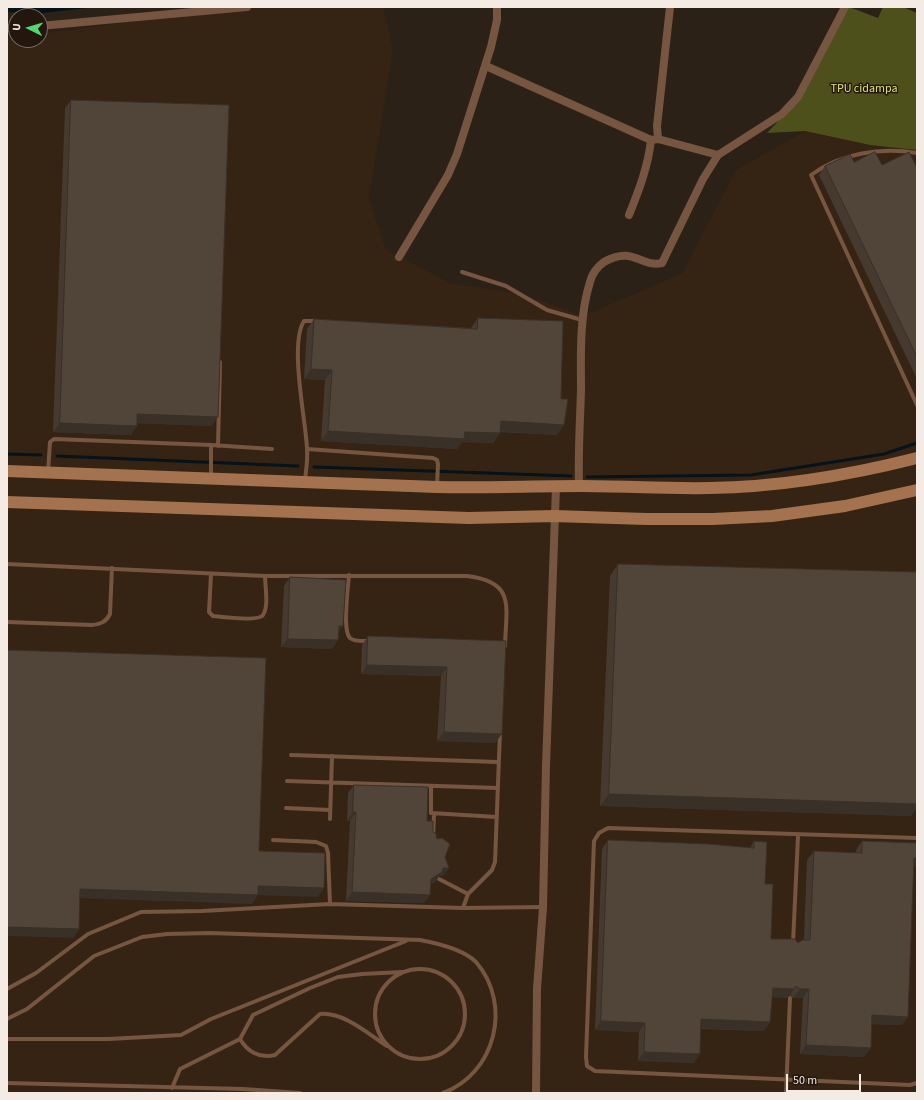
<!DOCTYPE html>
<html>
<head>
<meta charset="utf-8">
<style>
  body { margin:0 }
  #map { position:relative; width:924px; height:1100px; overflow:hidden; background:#2c2116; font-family:"Source Sans 3",sans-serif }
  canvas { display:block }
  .frame { position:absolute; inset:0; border:8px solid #f4ebe4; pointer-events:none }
  .north { position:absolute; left:8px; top:8px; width:40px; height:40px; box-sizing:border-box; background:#23170d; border:1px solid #776c63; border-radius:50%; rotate:275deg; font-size:11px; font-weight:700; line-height:16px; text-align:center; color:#f4ebe4 }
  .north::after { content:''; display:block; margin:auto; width:14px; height:18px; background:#55d672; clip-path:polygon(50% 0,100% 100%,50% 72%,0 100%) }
  .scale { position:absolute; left:786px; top:1074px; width:75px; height:18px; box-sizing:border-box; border:2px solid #f4ebe4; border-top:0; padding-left:5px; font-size:12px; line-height:14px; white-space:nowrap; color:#f4ebe4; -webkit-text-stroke:3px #23170d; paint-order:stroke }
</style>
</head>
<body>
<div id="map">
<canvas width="924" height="1100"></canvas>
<div class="frame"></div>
<div class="north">U</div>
<div class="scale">50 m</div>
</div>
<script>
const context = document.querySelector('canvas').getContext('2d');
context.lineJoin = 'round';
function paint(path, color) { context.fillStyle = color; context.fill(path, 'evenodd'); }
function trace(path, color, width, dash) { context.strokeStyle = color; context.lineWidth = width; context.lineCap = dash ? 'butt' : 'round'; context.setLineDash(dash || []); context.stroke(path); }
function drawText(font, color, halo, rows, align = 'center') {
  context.font = font + ' "Source Sans 3",sans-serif'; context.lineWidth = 3; context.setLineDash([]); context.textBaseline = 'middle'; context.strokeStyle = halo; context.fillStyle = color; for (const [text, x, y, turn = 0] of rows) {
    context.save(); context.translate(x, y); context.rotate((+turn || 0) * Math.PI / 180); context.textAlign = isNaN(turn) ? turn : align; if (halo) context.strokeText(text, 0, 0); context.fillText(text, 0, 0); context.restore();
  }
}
const built = new Path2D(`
  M229,7h154l10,42 -24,149 17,52 64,33 76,12 57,21 100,-43 53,-103 69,-39 65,14 47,5v943h-910v-1055l9,-1v3h24v-6l158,-21z`);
const green = new Path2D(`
  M849,7l29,11 5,-11h20l14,6v137l-47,-5 -65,-14 -38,2 32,-34z`);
const water = new Path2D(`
  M7,7h90l-55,6 -35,-1z`);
const stream = new Path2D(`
  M7,454l34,1
  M57,456l241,10
  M314,467l257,9
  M587,477l164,-2 133,-21 33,-11`);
const lane = new Path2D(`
  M917,153c-36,-6 -76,0 -106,22l106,230
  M462,272l44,14 41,24 35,10
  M211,445v32
  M218,446l2,-84
  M307,449l126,9 4,2 1,4 -1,21
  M48,472l2,-30 4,-3 157,6 61,4
  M305,480c1,-10 3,-20 2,-31 -1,-28 -18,-105 -3,-128h14
  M7,564l258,12h202c49,6 39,30 38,70
  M211,574l-2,38 4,4c9,1 46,6 50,-1 6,-9 2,-28 2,-39
  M349,575c-1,12 -7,55 1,63 5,4 13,3 19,3
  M7,622l85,3c9,-1 14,-3 18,-11l2,-46
  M291,755l207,7
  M287,781l211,7
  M431,786v27l66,4
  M286,808l44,2
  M330,819l2,-63
  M433,837l1,-23
  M917,838l-309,-10 -9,5 -5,8 -8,216 1,9 8,5 315,14 7,-2
  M273,840l43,2 10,4 2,7 2,51
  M439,879l29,15
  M463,908l5,-14 24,-24 3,-8 5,-130
  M793,943l5,-107
  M375 1014a45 45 0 1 1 90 0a45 45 0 1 1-90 0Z
  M7,989l29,-16 52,-39 53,-22 61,-1 128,-7 133,4 80,-1
  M7,1019l20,-10 67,-53 48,-19 25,-3 43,-1 210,7c16,3 44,10 56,22 37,43 19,112 -33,131
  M7,1039h102l72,-4 30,-16 195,-78
  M240,1039l13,-24 57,-27 28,-11 24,-3 41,-2
  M7,1083l236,6 57,4
  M172,1088l8,-19 60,-30c7,12 19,20 35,16l45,-41c24,-2 47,19 67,32
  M786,1093l4,-95`);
const street = new Path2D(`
  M40,26l207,-19
  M7,28h9
  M486,66l165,74
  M658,139l-1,-13 13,-119
  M629,215c10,-25 19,-48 22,-75l7,-1 60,16
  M399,257l49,-82 9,-21 34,-107 6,-27v-13
  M579,486c-1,-32 1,-64 2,-95 0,-36 -2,-74 9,-109 2,-8 7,-15 14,-20 29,-17 37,6 58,1l41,-84 15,-24 64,-41 16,-17 47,-90
  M536,1093l1,-104 6,-82 3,-141 10,-279`);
const secondary = new Path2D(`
  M7,471l430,16c48,1 95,-1 143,-1 43,0 87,3 130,2 70,-1 140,-13 207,-30
  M7,502l462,16 85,-2 92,3h67l59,-3 73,-10 72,-16`);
const wall = new Path2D(`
  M71,100l141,326 -75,-3 -6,12 -78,-3 12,-324z
  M854,162l28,3 35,3v211l-98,-204 6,-9z
  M478,318l79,117 -57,-3v1l-7,10 -31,-1 -5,7 -136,-8 4,-61 -21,-1 3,-50 7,-10 157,9z
  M618,564l299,8v235l-6,9 -311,-10 10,-230z
  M290,577l49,56 -7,16 -51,-2 3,-61z
  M368,636l138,5 -11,102 -58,-2 4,-65 -80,-2 1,-29z
  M354,785l73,36 18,36 -2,19h-4l-3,5 -6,3v11l-6,8 -78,-2 4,-80h-3l1,-28z
  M608,840l142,8 4,-7 11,43 6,55 27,4 6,-3 3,-80 7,-9 42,2v-3l6,-9 55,2v24h-3l-12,158 -31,-1 -7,33 -64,-3 3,-56h-10l-3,-3 -3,3 -15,-1 -2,25 -6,9 -63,-2 -7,34 -56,-2 1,-29 -44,-2 7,-181z`);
const shadedWall = new Path2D(`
  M311,369l21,1 -7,10 -21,-1z
  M137,414l81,3 -6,9 -81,-3z
  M501,421l63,4 -7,10 -63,-4z
  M60,423l77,3 -6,9 -78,-3z
  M328,431l137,1 35,1 -7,10 -31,-1 -5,7 -136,-8z
  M339,626h4l-6,9z
  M288,639l50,1 -6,9 -51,-2z
  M367,665l80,2 -6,9 -80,-2z
  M444,732l58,2 -7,9 -58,-2z
  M609,794l308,10v3l-6,9 -311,-10z
  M353,812h3l-6,9h-3z
  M914,858h3v9h-9z
  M443,868h6l-6,8h-4l-3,5 -11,7 6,-9z
  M258,886l66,2 -6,9 -66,-2z
  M80,889l178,6 -6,9 -178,-6z
  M352,892l78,3 -6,8 -78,-2z
  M7,927l72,2 -6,9 -66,-2z
  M796,986l-6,9 -3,3 -20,-1 6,-9z
  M800,989h9l-6,9h-10z
  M872,1015l36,2 -6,8 -37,-1z
  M701,1019l69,3 -6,9 -69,-3z
  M601,1021l44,2 -6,9 -44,-2z
  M806,1045l65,3 -7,9 -64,-3z
  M644,1052l56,2 -6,9 -56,-2z`);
const building = new Path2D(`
  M71,100l158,5 -11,312 -81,-3v12l-77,-3z
  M875,152l7,13 27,-13 8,16v189l-92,-191 25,-12 4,8z
  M478,318l85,3 -2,78h7l-4,26 -63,-4 -1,12 -35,-1 -1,7 -136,-8 4,-61 -21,-1 3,-50 163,10z
  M618,564l299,8v232l-308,-10z
  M290,577l56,3 -3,46h-4l-1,14 -50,-1z
  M368,636l138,5 -4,93 -58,-2 3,-65 -80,-2z
  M7,650l259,8 -7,193 66,2 -1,35 -66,-2v9l-178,-6 -1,40 -72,-2z
  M354,785l74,2 -1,34h6v11l3,2 1,5 5,-1 8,6 -5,13 4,11h-6l-1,4 -11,7 -1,16 -78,-3 4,-80h-3z
  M608,840l100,4 46,4v-7l13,1 -2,42h8l-2,55h24l3,4 4,-3h8l4,-89 48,2v-12l55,2v15h-3l-6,159 -36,-2 -1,33 -65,-3 3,-56h-9l-4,-3 -3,3 -20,-1 -3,34 -69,-3 -1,35 -56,-2 1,-29 -44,-2z`);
const parkNames = [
  ["TPU cidampa",864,89]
];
paint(built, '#352414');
paint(green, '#4d501a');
paint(water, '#06131a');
trace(stream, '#06131a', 3);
trace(lane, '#765640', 4);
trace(street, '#765640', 8);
trace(secondary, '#a5724f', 12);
paint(wall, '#463a30');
paint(shadedWall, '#393027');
paint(building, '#514438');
trace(building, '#393027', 1);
drawText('12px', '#dde567', '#23170d', parkNames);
</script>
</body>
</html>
